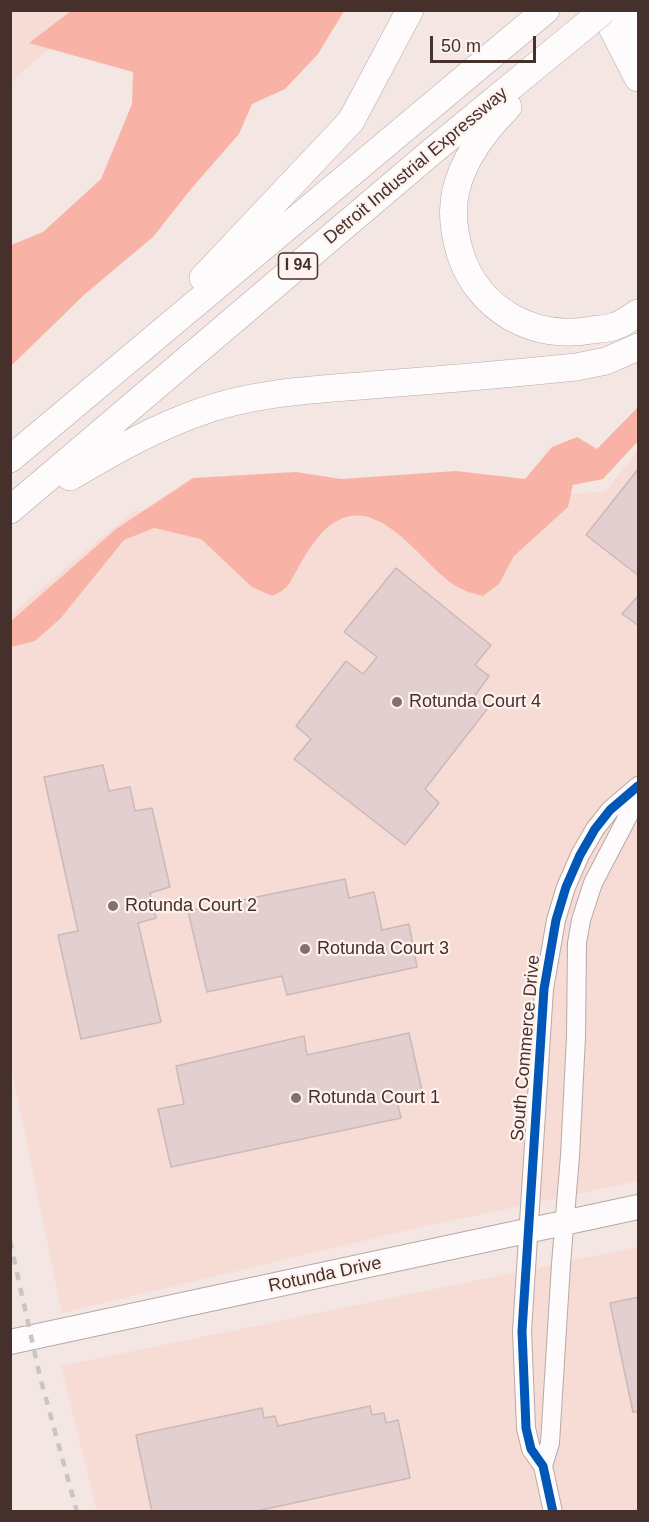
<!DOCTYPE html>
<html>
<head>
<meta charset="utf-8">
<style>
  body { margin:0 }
  #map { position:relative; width:649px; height:1522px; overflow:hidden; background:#f3e6e3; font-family:Helvetica,sans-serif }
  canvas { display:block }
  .frame { position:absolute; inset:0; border:12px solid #46302c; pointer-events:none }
  .scale { position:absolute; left:430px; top:36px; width:106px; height:27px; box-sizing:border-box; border:3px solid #46302c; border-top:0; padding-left:8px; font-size:18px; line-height:21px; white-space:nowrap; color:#46302c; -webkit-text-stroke:4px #fef2ef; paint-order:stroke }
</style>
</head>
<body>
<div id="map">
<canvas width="649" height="1522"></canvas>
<div class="frame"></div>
<div class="scale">50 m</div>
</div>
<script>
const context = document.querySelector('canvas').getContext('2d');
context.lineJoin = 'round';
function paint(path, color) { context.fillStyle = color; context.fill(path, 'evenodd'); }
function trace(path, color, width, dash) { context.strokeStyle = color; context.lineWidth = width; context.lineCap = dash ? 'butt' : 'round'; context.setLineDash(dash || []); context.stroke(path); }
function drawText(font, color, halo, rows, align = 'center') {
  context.font = font + ' Helvetica,sans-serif'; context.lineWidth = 4.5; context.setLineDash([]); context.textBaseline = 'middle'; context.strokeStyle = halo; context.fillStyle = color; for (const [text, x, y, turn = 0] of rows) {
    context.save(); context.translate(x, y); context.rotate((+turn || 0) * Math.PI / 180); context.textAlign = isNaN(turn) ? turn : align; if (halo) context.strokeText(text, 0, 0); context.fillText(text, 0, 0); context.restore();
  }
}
const built = new Path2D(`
  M11,11h80l-80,71z
  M638,450v731l-230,49 -346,83 -51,-246 -1,-452 123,-104 472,-19z
  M638,1247v264h-541l-36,-145z`);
const forest = new Path2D(`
  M72,10l272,1 -26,43 -33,35 -33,15 -13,30 -48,55 -38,48 -68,57 -74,72v-121l32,-13 58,-53 31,-75 1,-32 -104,-29z
  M638,407v34l-35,38 -30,6 -5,22 -54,49 -15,28 -16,12c-11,-3 -20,-5 -29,-11 -32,-21 -73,-89 -117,-64 -18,9 -31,33 -40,49 -4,6 -7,15 -13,19 -3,3 -8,5 -12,7l-20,-9 -51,-48 -47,-11 -30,12 -64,79 -25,22 -24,6v-26l105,-92 77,-51 103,-6 45,7 115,-8 69,8 27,-32 25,-10 20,12z`);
const building = new Path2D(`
  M639,468v108l-53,-41z
  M396,568l95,77 -16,20 14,11 -15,21 14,11 -63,81 14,14 -34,42 -111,-86 17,-20 -15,-13 50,-65 17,13 14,-17 -33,-25z
  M639,595v31l-17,-12z
  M103,765l6,26 21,-4 5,24 17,-3 18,79 -20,6 6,25 -18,5 23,99 -80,17 -23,-104 20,-4 -34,-154z
  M345,879l4,19 25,-6 8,38 27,-6 8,43 -130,28 -5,-19 -75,16 -19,-81z
  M409,1033l14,62 -26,6 4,17 -230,49 -13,-58 26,-5 -8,-38 128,-30 3,19z
  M639,1297v115h-6l-23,-109z
  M370,1406l2,9 12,-2 2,10 12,-3 12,58 -158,34h-100l-16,-77 126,-27 2,10 11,-2 3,10z`);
const minor = new Path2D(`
  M543,1466l7,-23 11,-179 9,-108 6,-119 1,-94 4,-23 12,-37 45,-86
  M553,1512l-10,-46 -12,-17 -5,-21 -4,-97 22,-342 12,-69 10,-33 14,-32 15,-26 15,-19 28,-24`);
const major = new Path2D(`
  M10,1342l628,-135`);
const highway = new Path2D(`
  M603,10l35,68
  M626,10l12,24
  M508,107c-23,23 -44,50 -52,83 -5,21 -2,43 4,63 18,57 74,88 132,77 8,-1 16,-1 23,-4 8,-2 16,-9 23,-13
  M203,278l148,-157 59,-111
  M10,459l536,-449
  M70,477c43,-25 84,-49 130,-65 55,-20 114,-22 171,-27 68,-5 137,-11 205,-18l30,-6 32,-14
  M10,510l419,-356 146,-120`);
const rail = new Path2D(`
  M10,1241l30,136 37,135`);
const highwayBridge = new Path2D(`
  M575,34l29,-24`);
const cycleway = new Path2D(`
  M553,1512l-10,-46 -12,-17 -5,-21 -4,-97 22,-342 12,-69 10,-33 14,-32 15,-26 15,-19 28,-24`);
const markers = [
  [397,702,6,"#83706c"],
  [113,906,6,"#83706c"],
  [305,949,6,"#83706c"],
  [296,1098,6,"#83706c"]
];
const shields = [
  [298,266,39]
];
const shieldNames = [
  ["I 94",298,266]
];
const streetNames = [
  ["Detroit Industrial Expressway",416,166,-40],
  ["South Commerce Drive",526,1048,-85],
  ["Rotunda Drive",325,1275,-12]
];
const poiNames = [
  ["Rotunda Court 4",409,702],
  ["Rotunda Court 2",125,906],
  ["Rotunda Court 3",317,949],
  ["Rotunda Court 1",308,1098]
];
paint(built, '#f7dcd6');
paint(forest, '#f9b3a6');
paint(building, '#e3cfcf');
trace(building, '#cab9b9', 1.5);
trace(minor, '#b8a9a6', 20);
trace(major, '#b8a9a6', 26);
trace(highway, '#b8a9a6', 28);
trace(minor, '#fdfbfb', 18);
trace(major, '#fdfbfb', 24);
trace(highway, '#fdfbfb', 27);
trace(rail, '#c9c5c4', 4.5, [8, 8]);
trace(highwayBridge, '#b8a9a6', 28, []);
trace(highwayBridge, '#fdfbfb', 27);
trace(cycleway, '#0057b8', 9);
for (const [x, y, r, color] of markers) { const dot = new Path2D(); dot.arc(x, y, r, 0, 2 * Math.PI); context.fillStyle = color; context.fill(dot); trace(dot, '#fef2ef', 2); }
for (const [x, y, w] of shields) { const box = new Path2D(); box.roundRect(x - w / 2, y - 13, w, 26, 4.5); context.fillStyle = '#fef2ef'; context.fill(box); trace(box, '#46302c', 1.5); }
drawText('bold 16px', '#46302c', null, shieldNames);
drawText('18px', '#46302c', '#fef2ef', streetNames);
drawText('18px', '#46302c', '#fef2ef', poiNames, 'left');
</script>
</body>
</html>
